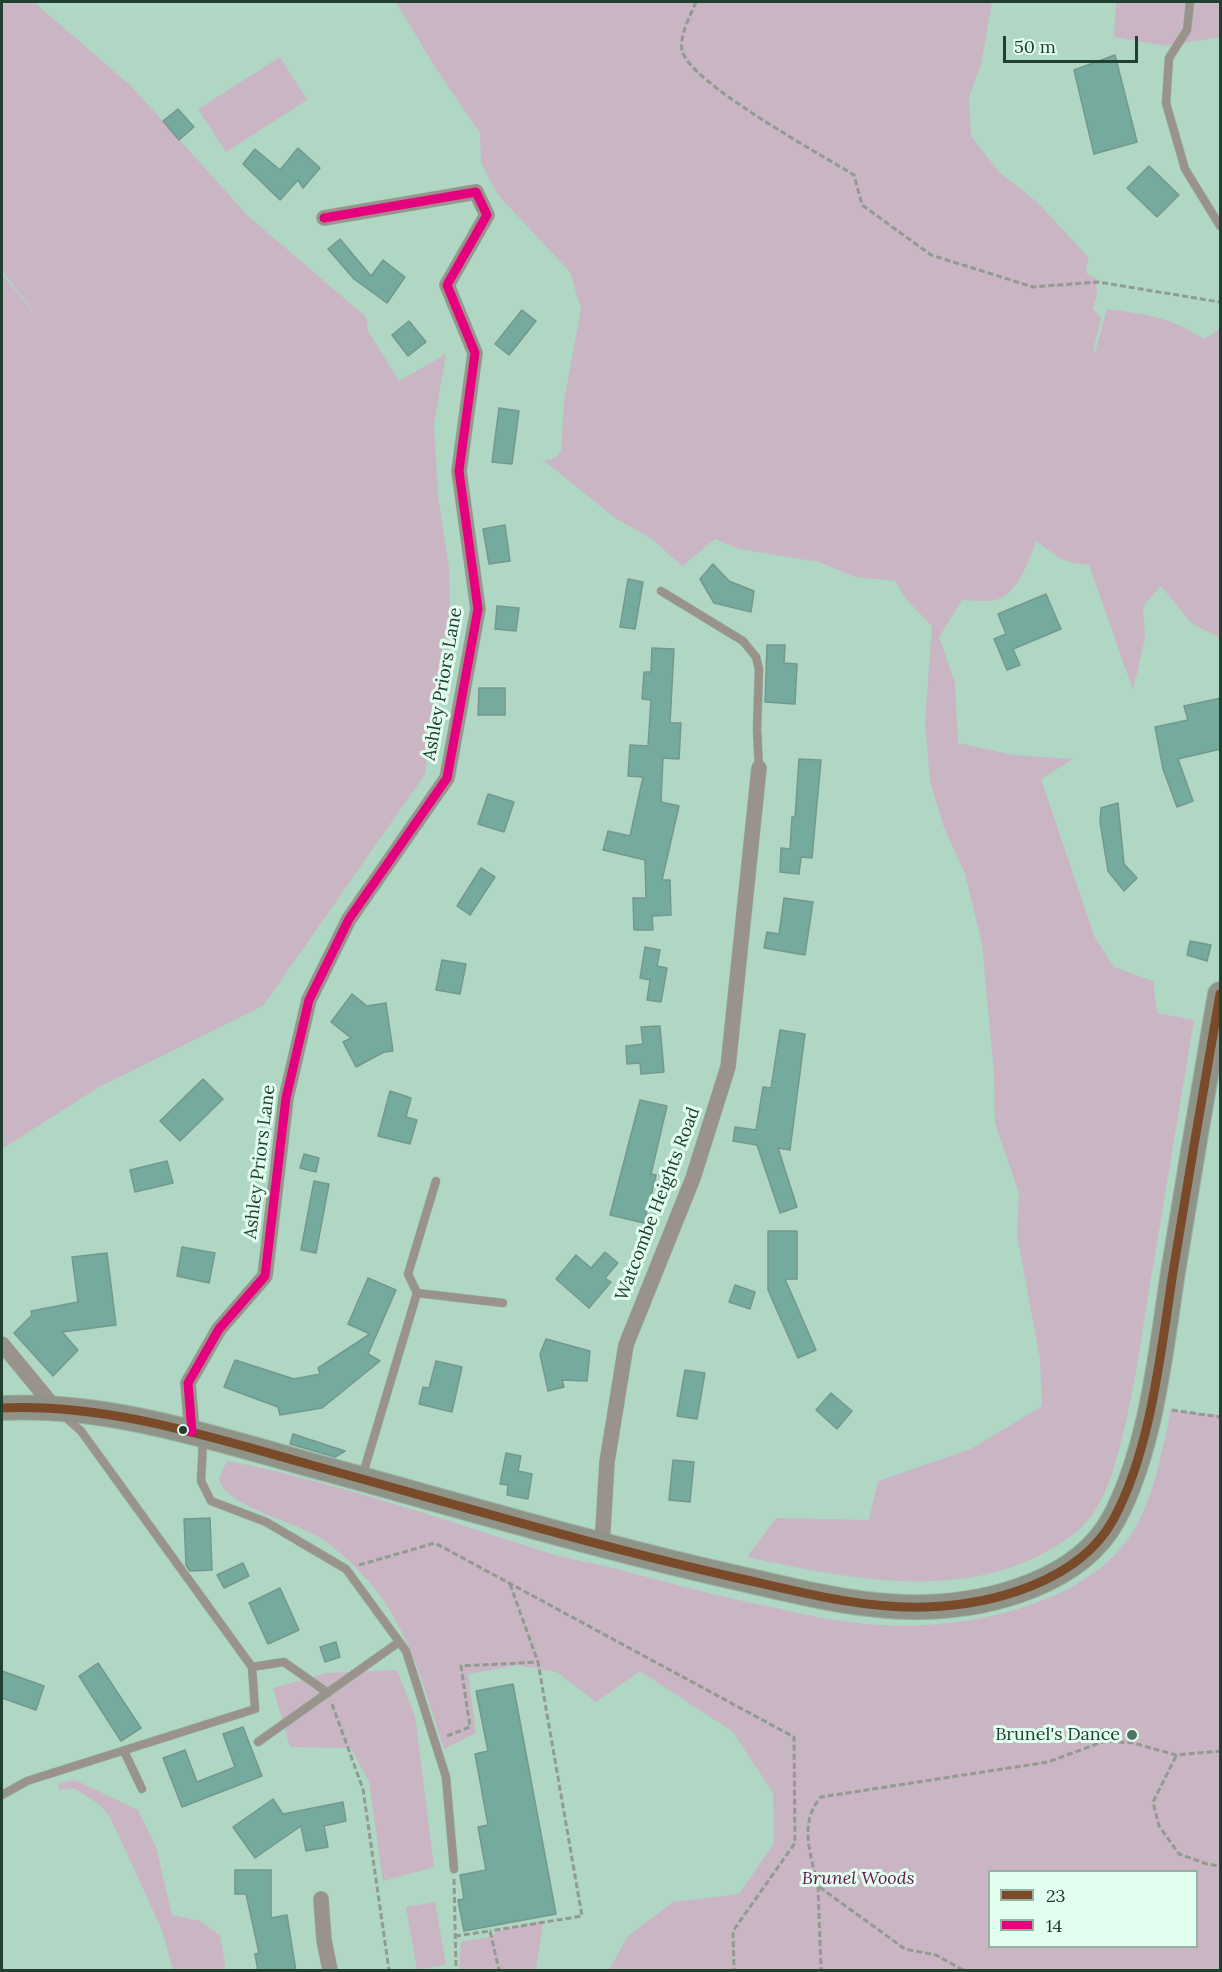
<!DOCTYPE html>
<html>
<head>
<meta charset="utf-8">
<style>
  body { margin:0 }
  #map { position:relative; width:1222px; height:1972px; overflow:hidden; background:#afd7c3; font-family:Lora,serif }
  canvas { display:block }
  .frame { position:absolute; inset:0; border:3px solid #213f30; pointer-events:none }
  .legend { position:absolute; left:988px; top:1870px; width:210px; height:78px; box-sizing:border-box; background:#e1feee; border:2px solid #94b2a2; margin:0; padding:8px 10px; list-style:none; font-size:18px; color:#213f30 }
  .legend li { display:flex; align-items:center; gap:12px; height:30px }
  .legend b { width:30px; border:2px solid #94b2a2 }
  .scale { position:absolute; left:1003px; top:36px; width:135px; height:27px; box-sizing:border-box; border:3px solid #213f30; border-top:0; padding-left:8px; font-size:18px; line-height:21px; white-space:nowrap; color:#213f30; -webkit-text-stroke:4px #e1feee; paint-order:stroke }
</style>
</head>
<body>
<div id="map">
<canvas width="1222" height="1972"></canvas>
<div class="frame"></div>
<ul class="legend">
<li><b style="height:8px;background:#7a4b2a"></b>23</li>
<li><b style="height:8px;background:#e5007d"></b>14</li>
</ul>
<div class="scale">50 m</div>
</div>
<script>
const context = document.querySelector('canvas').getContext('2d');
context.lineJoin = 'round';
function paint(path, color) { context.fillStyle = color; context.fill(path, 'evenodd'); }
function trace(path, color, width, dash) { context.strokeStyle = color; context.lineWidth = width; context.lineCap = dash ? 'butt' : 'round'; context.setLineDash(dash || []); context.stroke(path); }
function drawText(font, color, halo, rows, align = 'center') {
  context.font = font + ' Lora,serif'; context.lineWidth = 6; context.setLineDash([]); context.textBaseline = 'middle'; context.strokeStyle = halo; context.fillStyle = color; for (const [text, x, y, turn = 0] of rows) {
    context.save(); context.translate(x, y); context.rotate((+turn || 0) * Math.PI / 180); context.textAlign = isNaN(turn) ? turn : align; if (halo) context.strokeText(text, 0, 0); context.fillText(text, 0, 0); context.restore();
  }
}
const green = new Path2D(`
  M2,2h32l98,85 116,129 118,101 2,14 31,50 47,-27 -12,70 4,72 11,72 1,46 -10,48 -15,112 -162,232 -164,81 -97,62v-875l53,64 -53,-67z
  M396,2h596l-11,63 -12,32 2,39 28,36 38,30 52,56 -3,8 1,8 9,4 1,16 -4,15 8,8c-1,13 -9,27 -7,39l13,-47c41,6 61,7 97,30l16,-10v309l-29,-15 -30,-37 -18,20 2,32 -12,52 -44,-125 -16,-2 -14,-5 -23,-17c-6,18 -19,55 -41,59 -11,2 -23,0 -33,0l-23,37 16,46 3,60 55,12 60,4 -32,20 53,157 20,31 39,14 4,32 37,7c-15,88 -29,176 -44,264 -10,61 -18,124 -36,183 -7,23 -19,51 -39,66 -96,74 -220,47 -328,24l29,-39 93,2 9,-39 93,-32 71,-43 -2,-47 -23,-124 2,-42 -24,-70 -1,-50 -12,-129 -17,-70 -22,-49 -13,-44 -5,-59 7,-96 -26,-27 -11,-18 -40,-4 -36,-15 -80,-13 -24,-10 -33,27 -30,-27 -37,-21 -72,-58 11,-1 7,-8 3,-50 17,-92 -11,-37 -72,-77 -17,-32 -1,-30 -43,-63z
  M1116,2h104v35l-54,9 -52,-9z
  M280,57l27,43 -81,52 -28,-43z
  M1171,1410l49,5v555h-611l19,-34 45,-34 66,-8 35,-51 -1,-50 -40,-61 -93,-61 -44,31 -39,-30 -39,-7 -50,9 8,59 -32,16c-28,-88 -43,-153 -122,-210 -25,-17 -99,-33 -103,-61l8,-17c109,21 213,58 319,91 21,7 42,10 63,15 46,12 92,25 138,35 44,9 89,21 134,23 79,5 193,-17 244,-82 27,-33 37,-92 46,-133zM990,1872h206v74h-206z
  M397,1670l18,46 19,151 -51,14 -14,-99 -18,-34 -61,-1 -17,-59 54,-15z
  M75,1780l63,30 18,37 16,68 28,6 20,14 6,35h-53l-11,-40 -52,-113 -10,-12 -26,-17 -15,2 -1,-6z
  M435,1902l11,63 -29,5 -11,-63z
  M540,1921l3,1 -7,48h-77l2,-28 29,-5 11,-7z`);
const building = new Path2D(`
  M1115,55l22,87 -43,12 -20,-84z
  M178,109l16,18 -15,13 -16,-19z
  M298,148l22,20 -17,20 -5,-8 -18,20 -37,-36 12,-15 25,21z
  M1149,166l30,29 -22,22 -30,-29z
  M340,239l31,37 12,-16 22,17 -18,26 -33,-24 -26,-30z
  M522,310l14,11 -27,34 -14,-11z
  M409,321l17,21 -18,14 -16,-21z
  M499,408l20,3 -7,53 -20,-2z
  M505,525l5,36 -21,3 -6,-35z
  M713,564l16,17 25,10 -3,21 -37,-9 -14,-24z
  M628,579l15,3 -8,47 -15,-2z
  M1046,594l15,35 -48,20 7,16 -13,5 -13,-31 12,-5 -8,-20z
  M497,606l22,2 -3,23 -21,-2z
  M767,645h18l-1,18 13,1 -2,40 -30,-2z
  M652,648l22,1 -4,74h11l-2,36 -16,-1 -2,44 18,4 -17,74h8l1,35 -19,1 1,14h-19l-1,-32h13l-1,-38 -42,-10 5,-19 22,5 13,-59 -15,-1 2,-31 18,1 3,-46 -9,-1 2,-27h7z
  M479,688h26v27h-27z
  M1221,698v51l-43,10 15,42 -16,6 -14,-38 -8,-42 33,-7 -4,-14z
  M799,759l22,1 -9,98 -11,-1 -2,17 -19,-2 1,-24 9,1 2,-32h3z
  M488,794l26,8 -10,30 -26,-8z
  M1118,803l6,61 13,14 -13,13 -16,-20 -8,-49 1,-14z
  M481,868l14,9 -25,38 -13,-9z
  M784,898l29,4 -8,53 -41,-7 3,-16 12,2z
  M1190,941l21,4 -4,16 -20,-6z
  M645,947l15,3 -3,16 10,2 -6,34 -14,-2 3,-20 -10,-2z
  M442,960l24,4 -6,30 -24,-4z
  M352,994l15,12 19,-3 7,48 -9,1 -28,15 -13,-25 8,-4 -20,-16z
  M660,1026l4,46 -23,2 -1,-11 -13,1 -1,-18 17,-2 -2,-17z
  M780,1030l25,4 -15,116 -12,-2 19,59 -17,6 -23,-68 -24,-4 2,-14 21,3 7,-43 8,1z
  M203,1079l20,20 -43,42 -20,-20z
  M390,1091l21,7 -5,19 11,3 -7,24 -32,-8z
  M640,1100l27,6 -16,68 5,1 -12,48 -34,-8z
  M304,1154l15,4 -3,14 -16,-4z
  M167,1161l6,22 -38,9 -5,-22z
  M314,1181l15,3 -13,69 -15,-3z
  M768,1231h29v48h-12l31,71 -18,8 -30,-68z
  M182,1247l33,6 -6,30 -32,-7z
  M605,1252l13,11 -13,15 6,4 -22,26 -33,-29 20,-24 15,13z
  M107,1253l9,72 -54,7 16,18 -25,26 -39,-43 18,-18 -1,-4 47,-9 -6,-45z
  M368,1278l28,12 -28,64 12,7 -58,47 -42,7 -2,-8 -54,-20 11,-27 59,19 26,-5 -2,-6 52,-34 -22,-10z
  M735,1285l20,7 -5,17 -21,-7z
  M546,1339l44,12 -3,30 -25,-1 2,7 -16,4 -8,-37z
  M436,1361l26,6 -10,45 -33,-8 4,-17 6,1z
  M685,1370l20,3 -8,46 -20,-3z
  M831,1393l21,18 -15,18 -21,-19z
  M293,1434l52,17 -10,6 -45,-13z
  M506,1453l15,3 -3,15 14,3 -4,25 -21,-4 1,-10 -8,-1z
  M673,1460l21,2 -4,40 -21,-2z
  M210,1518l2,52 -22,1 -4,-6 -2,-46z
  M243,1563l6,13 -25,12 -7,-13z
  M280,1588l19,42 -31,14 -19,-41z
  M336,1642l4,15 -15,5 -5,-15z
  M98,1663l43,65 -20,13 -42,-65z
  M2,1671l42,15 -8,24 -34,-12z
  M513,1684l43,230 -92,17 -6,-31 6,-1 -4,-24 26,-5 -8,-43 10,-2 -13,-71 13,-3 -12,-60z
  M243,1727l19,49 -80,31 -19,-49 22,-8 12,32 38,-15 -12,-33z
  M273,1799l10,15 60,-12 3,19 -22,5 4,21 -22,4 -5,-25 -46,32 -22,-31z
  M235,1870h36v48l16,-3 9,56h-38l-3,-17 4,-1 -13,-59h-11z`);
const path = new Path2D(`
  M696,2c-5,12 -17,34 -14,48 6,32 140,105 172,125l8,30 69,50 102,32 65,-5 122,20
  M1172,1410l48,7
  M359,1565l76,-22 359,194 1,106 -62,88 1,39
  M510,1584l28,78
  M332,1704l31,85 26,181
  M447,1736l23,-9 -9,-61 77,-4 44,254 -92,15
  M1176,1756l-23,46 6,24 20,28 28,10 13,2
  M454,1879l2,91
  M818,1886l3,84
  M455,1936l35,-5 9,39
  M963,1970l-27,-15 -31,-6 -87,-63c-7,-31 -20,-63 3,-89l227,-35 57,-21 28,2 43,12 44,-4`);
const service = new Path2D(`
  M1190,2l-3,28 -18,28 -3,45 19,66 35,57
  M661,591l82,50 13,16 3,12 -2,60 2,39
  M417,1293l86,10
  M203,1440l-2,41 10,20 55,21 80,47 60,82 40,126 8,92
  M362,1477l55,-184 -9,-19 28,-93
  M252,1667l32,-5 44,31
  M258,1742l141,-100
  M124,1751l18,38
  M2,1795l25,-14 228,-72 -3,-42 -171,-236 -18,-16`);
const minor = new Path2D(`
  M2,1344l52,63
  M192,1432l-4,-49 31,-54 46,-53 21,-178 23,-98 40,-81 98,-141 31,-169 -19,-138 16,-118 -28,-68 40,-70 -11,-23 -152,26
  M602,1546l5,-84 19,-117 67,-167 35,-111 31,-299
  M321,1899l3,41 6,30`);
const primary = new Path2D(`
  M2,1408c105,-5 208,29 309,57 140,38 280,80 422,112 63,14 127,32 193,30 65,-2 153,-25 187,-87 38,-69 48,-170 60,-248 15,-93 31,-185 47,-278`);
const bus1 = new Path2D(`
  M2,1408c105,-5 208,29 309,57 140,38 280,80 422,112 63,14 127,32 193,30 65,-2 153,-25 187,-87 38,-69 48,-170 60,-248 15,-93 31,-185 47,-278`);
const bus2 = new Path2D(`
  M192,1432l-4,-49 31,-54 46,-53 21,-178 23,-98 40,-81 98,-141 31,-169 -19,-138 16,-118 -28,-68 40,-70 -11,-23 -152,26`);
const markers = [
  [183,1430,5,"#213f30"],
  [1132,1735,6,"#537463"]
];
const streetNames = [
  ["Ashley Priors Lane",443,684,-80],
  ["Ashley Priors Lane",260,1162,-83],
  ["Watcombe Heights Road",658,1204,-69]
];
const poiNames = [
  ["Brunel's Dance",1120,1735]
];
const parkNames = [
  ["Brunel Woods",858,1879]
];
paint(green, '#c9b5c4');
paint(building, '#75aa9e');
trace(building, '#74988d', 1.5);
trace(service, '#96b5a6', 9);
trace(minor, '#96b5a6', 16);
trace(primary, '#96b5a6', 26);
trace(path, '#919b91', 3, [6, 3]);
trace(service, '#9a938b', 8);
trace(minor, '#9a938b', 15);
trace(primary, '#909488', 24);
trace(bus1, '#7a4b2a', 9);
trace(bus2, '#e5007d', 9);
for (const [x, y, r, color] of markers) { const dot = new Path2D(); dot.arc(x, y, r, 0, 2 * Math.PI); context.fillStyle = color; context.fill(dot); trace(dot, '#e1feee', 2); }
drawText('18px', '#213f30', '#e1feee', streetNames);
drawText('18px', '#213f30', '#e1feee', poiNames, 'right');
drawText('italic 18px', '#65164e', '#e1feee', parkNames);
</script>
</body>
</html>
